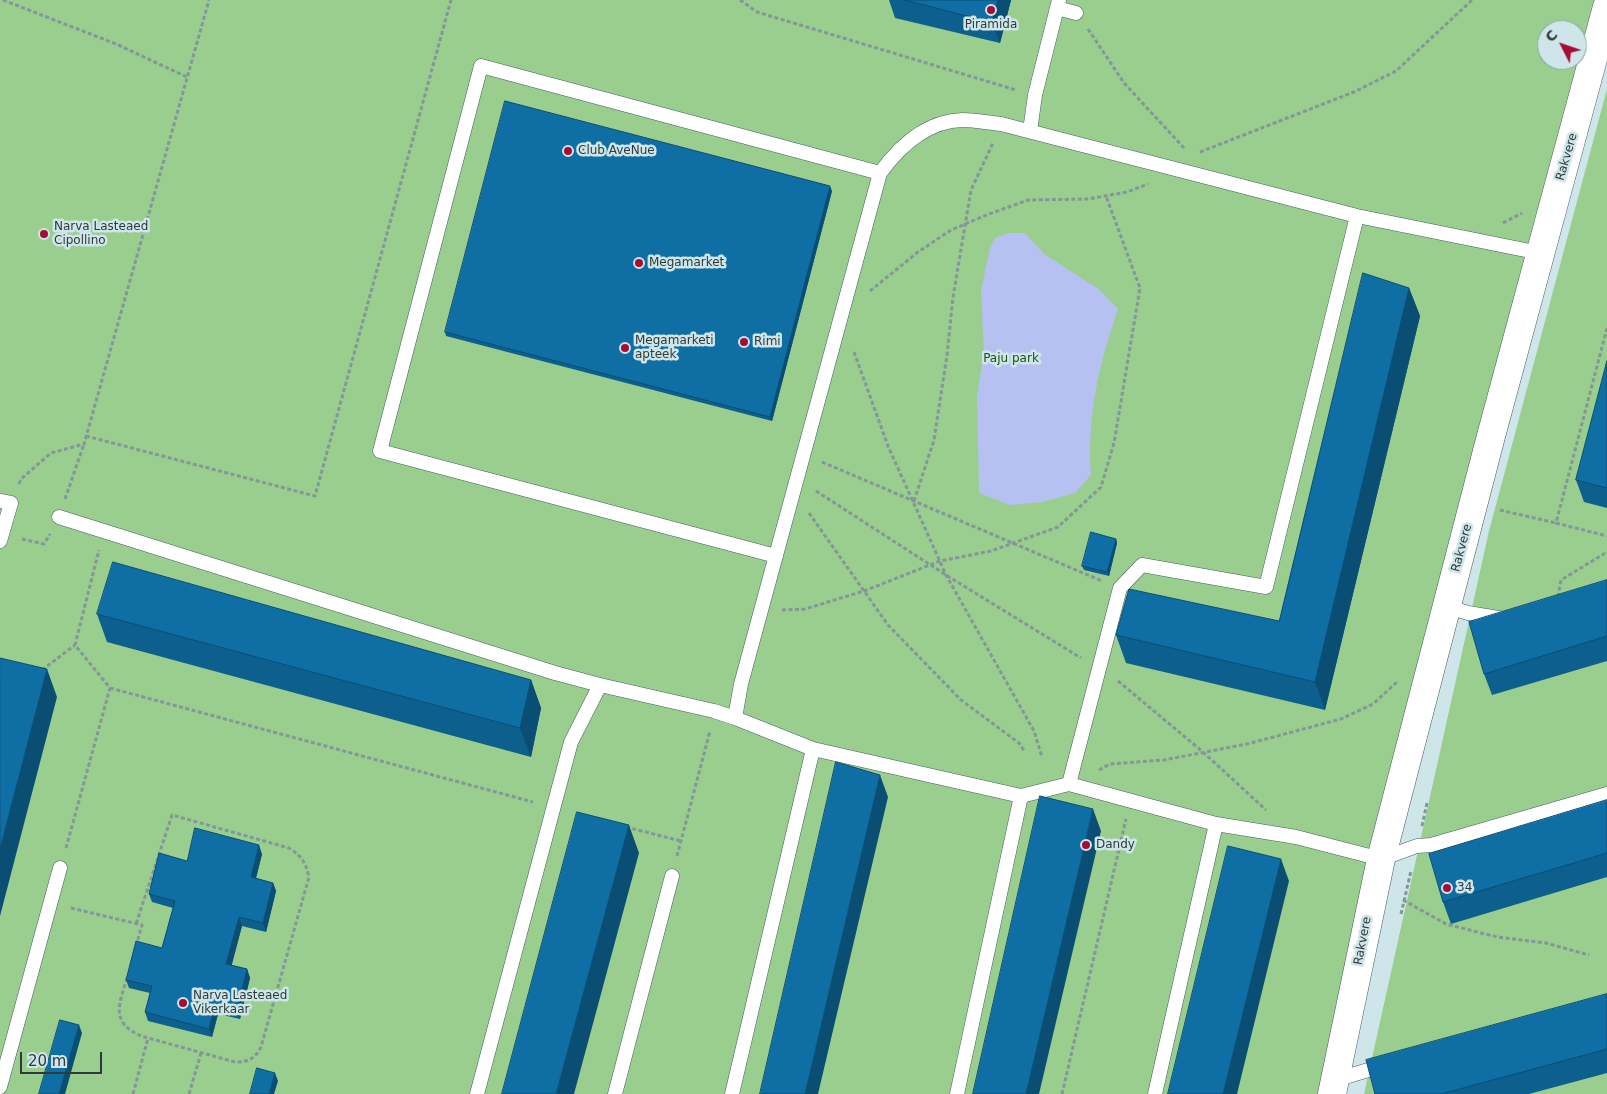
<!DOCTYPE html>
<html>
<head>
<meta charset="utf-8">
<style>
  body { margin:0 }
  #map { position:relative; width:1607px; height:1094px; overflow:hidden; background:#cee6ea; font-family:"DejaVu Sans",sans-serif }
  canvas { display:block }
  .north { position:absolute; left:1537px; top:20px; width:50px; height:50px; box-sizing:border-box; background:#cee6ea; border:1px solid #8fa1a4; border-radius:50%; rotate:311deg; font-size:14px; font-weight:700; line-height:20px; text-align:center; color:#303a3b }
  .north::after { content:''; display:block; margin:auto; width:18px; height:22px; background:#a70d34; clip-path:polygon(50% 0,100% 100%,50% 72%,0 100%) }
  .scale { position:absolute; left:20px; top:1052px; width:82px; height:22px; box-sizing:border-box; border:2px solid #303a3b; border-top:0; padding-left:6px; font-size:15px; line-height:18px; white-space:nowrap; color:#303a3b; -webkit-text-stroke:4px #cee6ea; paint-order:stroke }
</style>
</head>
<body>
<div id="map">
<canvas width="1607" height="1094"></canvas>
<div class="north">С</div>
<div class="scale">20 m</div>
</div>
<script>
const context = document.querySelector('canvas').getContext('2d');
context.lineJoin = 'round';
function paint(path, color) { context.fillStyle = color; context.fill(path, 'evenodd'); }
function trace(path, color, width, dash) { context.strokeStyle = color; context.lineWidth = width; context.lineCap = dash ? 'butt' : 'round'; context.setLineDash(dash || []); context.stroke(path); }
function drawText(font, color, halo, rows, align = 'center') {
  context.font = font + ' "DejaVu Sans",sans-serif'; context.lineWidth = 5; context.setLineDash([]); context.textBaseline = 'middle'; context.strokeStyle = halo; context.fillStyle = color; for (const [text, x, y, turn = 0] of rows) {
    context.save(); context.translate(x, y); context.rotate((+turn || 0) * Math.PI / 180); context.textAlign = isNaN(turn) ? turn : align; if (halo) context.strokeText(text, 0, 0); context.fillText(text, 0, 0); context.restore();
  }
}
const green = new Path2D(`
  M0,0h1607l-282,1094h-1325zM1547,30h30v30h-30z
  M1607,89v1005h-243l125,-563z`);
const water = new Path2D(`
  M1009,233h16l19,21 56,36 18,19c-19,55 -31,107 -27,166l-16,18 -32,9 -33,3 -31,-12 -2,-97 7,-45 -3,-60 9,-43 5,-10z`);
const path = new Path2D(`
  M3,0l113,44 71,33
  M740,0l17,12 259,78
  M1088,29l36,54 60,65
  M1200,152l154,-60 42,-21 76,-71
  M1503,223l19,-10
  M870,291l48,-39 33,-22 38,-16 39,-14 60,-1 39,-7 21,-8
  M1607,328l-51,195 51,13
  M854,352l34,94 58,129 88,156 8,26
  M86,436l229,60 136,-496
  M822,462l280,119
  M19,484l2,-5 30,-26 33,-9 125,-444
  M816,491l130,84 135,83
  M65,499l19,-55
  M914,501l20,-61 13,-85 6,-58 18,-107 22,-47
  M1500,510l56,13
  M809,513l79,112 73,75 58,43 6,9
  M22,539l22,5 6,-10
  M1558,597l3,-17 46,-28
  M782,610l23,-1 59,-18 76,-30 51,-10 67,-24 43,-40 13,-44 26,-155 -34,-92
  M42,670l33,-25
  M1118,681l85,71 63,58
  M110,688l423,114
  M1099,770l11,-6 54,-4 83,-16 94,-25 32,-15 24,-22
  M1422,826l5,-23
  M626,827l55,14
  M66,848l44,-160 -35,-43 24,-95
  M677,856l33,-125
  M1403,900l43,24 51,13 49,6 43,12
  M71,908l71,17 -6,21
  M1401,914l10,-43
  M127,978c-8,27 -17,44 14,58l94,26c13,0 20,-3 26,-15l48,-170c-3,-14 -8,-22 -20,-29l-117,-33 -36,109
  M133,1094l15,-56
  M189,1094l12,-41
  M1062,1094l64,-275`);
const lane = new Path2D(`
  M1057,8l19,5
  M1030,131l5,-36 24,-95
  M0,501l11,2 -11,38
  M59,517l496,156 45,12
  M776,556l-396,-105 101,-385 399,107
  M1446,606l22,7 36,6
  M735,718l78,31 208,47 48,-12 147,40 80,13 85,22 36,-13 14,-1 176,-51
  M1069,784l51,-196 22,-23 124,22 91,-371
  M1335,1080l50,-15
  M0,1087l60,-219
  M477,1094l94,-352 29,-57 114,26 21,7 6,-34 139,-511c19,-26 47,-52 82,-53 13,0 27,3 39,4l356,92 183,37
  M615,1094l57,-218
  M732,1094l81,-345
  M957,1094l64,-298
  M1155,1094l61,-270`);
const secondary = new Path2D(`
  M1332,1094l49,-235 110,-423 116,-429`);
const wall = new Path2D(`
  M889,0h122l-11,43 -105,-25z
  M832,191l-60,230 -326,-85 -1,-4z
  M1409,288l11,28 -95,394 -199,-47 -10,-28 163,-14z
  M1607,361v147l-23,-6 -8,-22z
  M1116,539l1,4 -8,33 -25,-6 -2,-4z
  M1607,580v81l-115,34 -8,-21z
  M97,614l434,66 10,28 -10,49 -424,-115z
  M1607,800v77l-156,47 -8,-22z
  M262,854l-6,24 17,5 3,8 -10,41 -24,-6 -11,39 16,4 3,9 -10,41 -22,-5 -6,23 -64,-16 -3,-9 5,-19 -21,-5 -3,-8 36,-32 11,-40 -21,-6 -3,-8 38,-33z
  M1607,994v79l-78,21h-154z`);
const shadedWall = new Path2D(`
  M998,0h13l-11,43 -8,-21z
  M830,186l2,5 -60,230 -2,-4z
  M1409,288l11,28 -95,394 -10,-28z
  M1116,539l1,4 -8,33 -2,-4z
  M47,669l10,28 -57,219v-67z
  M531,680l10,28 -10,49 -11,-29z
  M880,775l8,22 -70,297h-13z
  M1093,809l8,22 -62,263h-13z
  M629,825l10,28 -65,241h-18z
  M259,845l3,9 -8,32 -3,-9z
  M1281,859l8,22 -52,213h-14z
  M273,883l3,8 -10,41 -3,-9z
  M239,917l3,9 -12,46 -4,-8z
  M247,969l3,9 -10,41 -3,-8z
  M215,1005l3,9 -6,23 -3,-8z
  M79,1025l3,8 -17,61h-6z
  M275,1073l3,8 -4,13h-5z`);
const building = new Path2D(`
  M905,0h93l-6,22z
  M505,101l325,85 -60,231 -325,-85z
  M1363,273l46,15 -94,394 -199,-47 13,-46 150,32z
  M1607,361v127l-31,-8z
  M1091,532l25,7 -9,33 -25,-6z
  M113,562l418,118 -11,48 -423,-114z
  M1607,580v56l-123,38 -15,-52z
  M0,658l47,11 -47,180z
  M836,762l44,13 -75,319h-45z
  M1040,796l53,13 -67,285h-53z
  M1607,800v53l-164,49 -14,-48z
  M577,812l52,13 -73,269h-54z
  M195,828l64,17 -8,32 22,6 -10,40 -24,-6 -13,47 21,5 -10,42 -22,-6 -6,24 -64,-17 7,-26 -26,-6 10,-39 26,7 13,-47 -26,-7 10,-41 28,8z
  M1228,846l53,13 -58,235h-55z
  M1607,994v55l-166,45h-66l-9,-34z
  M60,1020l19,5 -20,69h-20z
  M257,1068l18,5 -6,21h-19z`);
const markers = [
  [991,10,5,"#a70d34"],
  [568,151,5,"#a70d34"],
  [44,234,5,"#a70d34"],
  [639,263,5,"#a70d34"],
  [744,342,5,"#a70d34"],
  [625,348,5,"#a70d34"],
  [1086,845,5,"#a70d34"],
  [1447,888,5,"#a70d34"],
  [183,1003,5,"#a70d34"]
];
const poiNames = [
  ["Piramida",991,25,"center"],
  ["Club AveNue",578,151],
  ["Narva Lasteaed",54,227],
  ["Cipollino",54,241],
  ["Megamarket",649,263],
  ["Megamarketi",635,341],
  ["apteek",635,355],
  ["Rimi",754,342],
  ["Dandy",1096,845],
  ["34",1457,888],
  ["Narva Lasteaed",193,996],
  ["Vikerkaar",193,1010]
];
const streetNames = [
  ["Rakvere",1567,157,-74],
  ["Rakvere",1462,548,-75],
  ["Rakvere",1363,941,-79]
];
const parkNames = [
  ["Paju park",1011,359]
];
paint(green, '#99ce8f');
paint(water, '#b6c1f2');
trace(lane, '#485d61', 15);
trace(secondary, '#485d61', 29);
trace(path, '#849698', 3, [4, 2.5]);
trace(lane, '#fff', 14);
trace(secondary, '#fff', 28);
paint(wall, '#0d5f8e');
paint(shadedWall, '#0a4e74');
paint(building, '#0f6fa5');
trace(building, '#0a4e74', 1);
for (const [x, y, r, color] of markers) { const dot = new Path2D(); dot.arc(x, y, r, 0, 2 * Math.PI); context.fillStyle = color; context.fill(dot); trace(dot, '#cee6ea', 2); }
drawText('12px', '#303a3b', '#cee6ea', poiNames, 'left');
drawText('12px', '#303a3b', '#cee6ea', streetNames);
drawText('12px', '#1a550e', '#cee6ea', parkNames);
</script>
</body>
</html>
